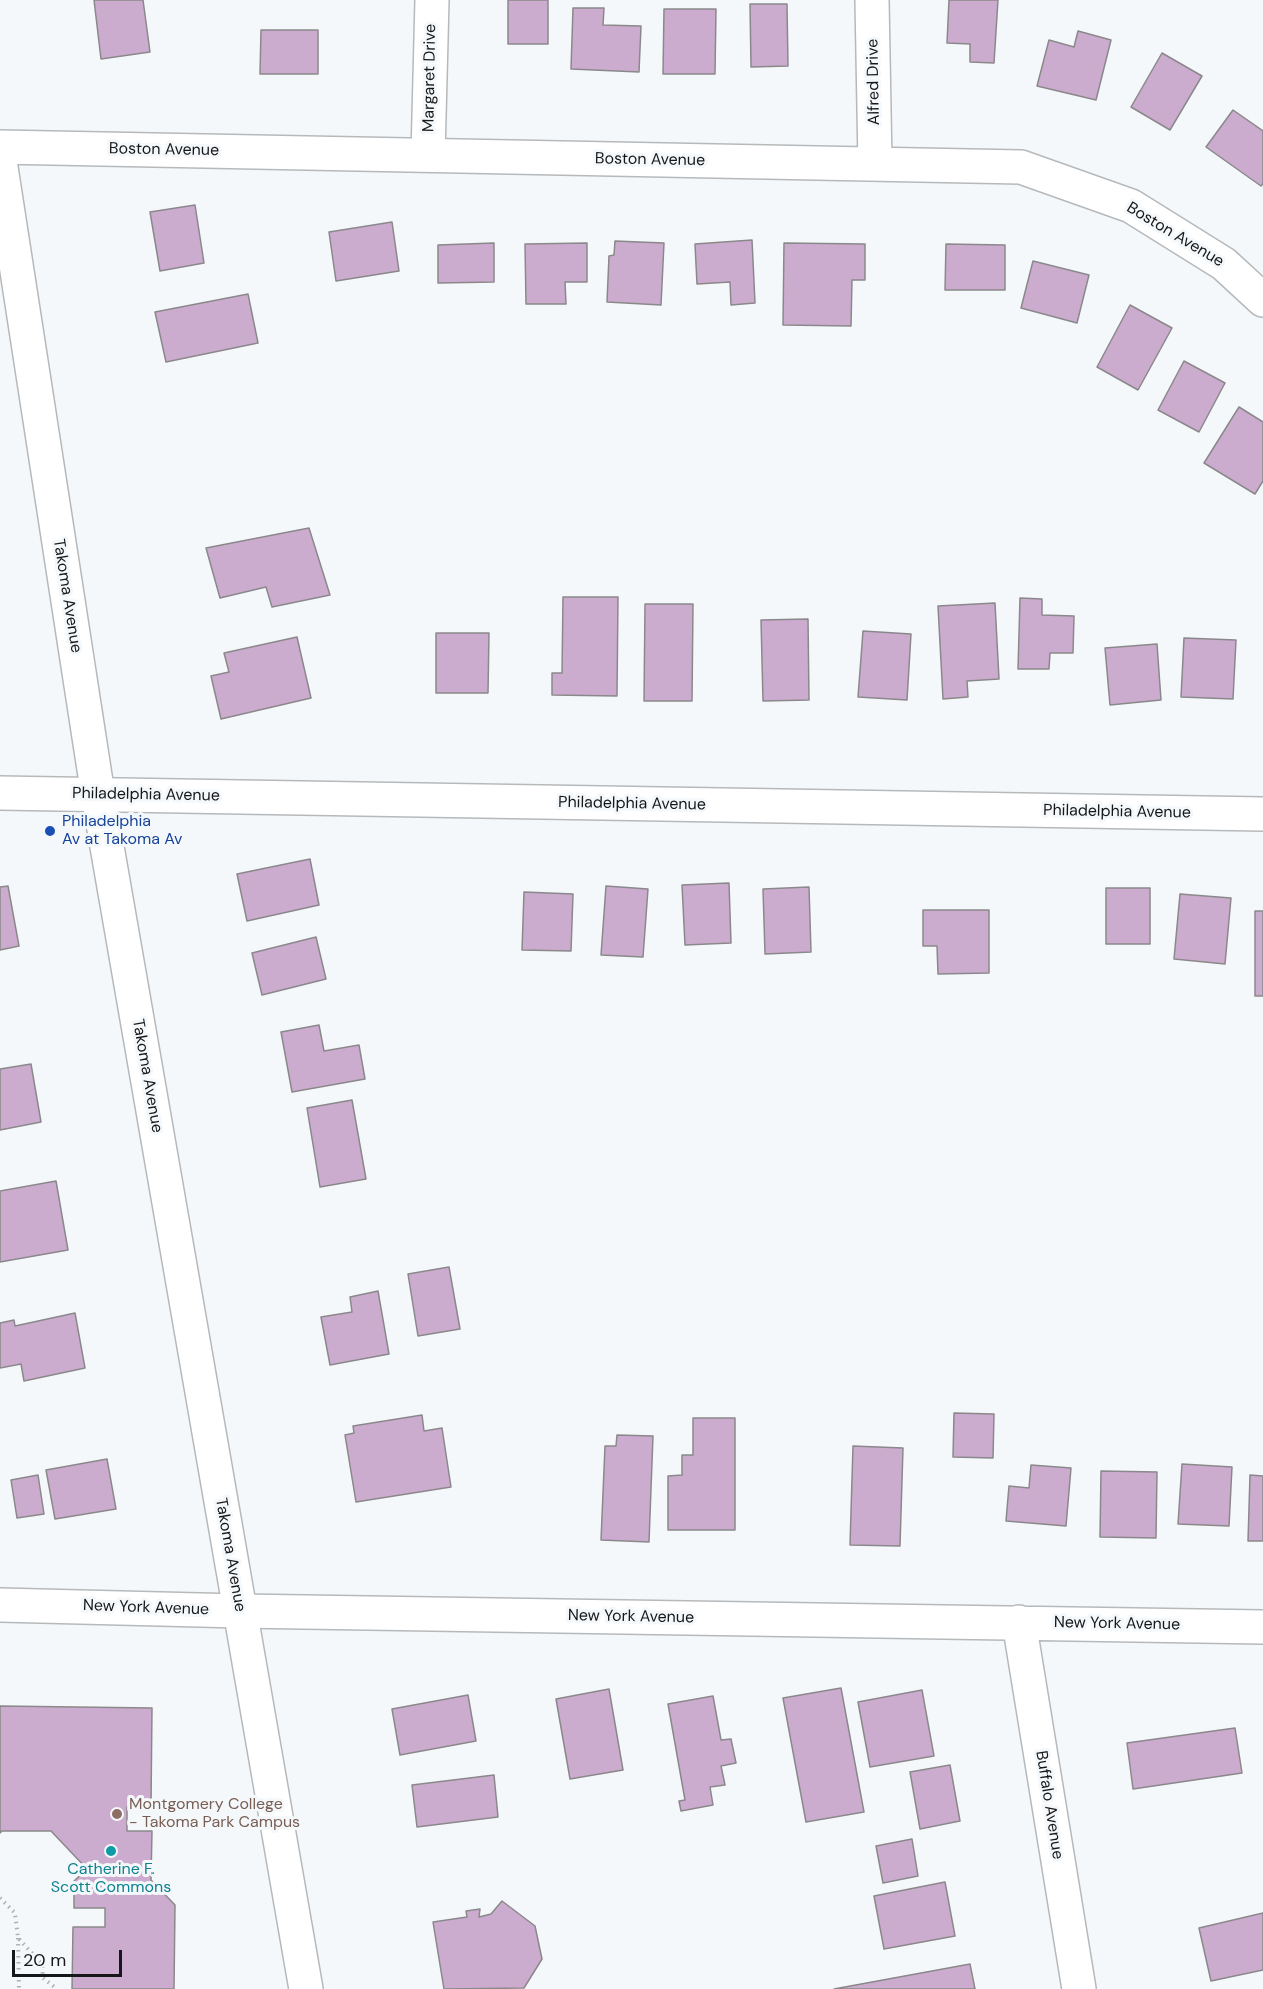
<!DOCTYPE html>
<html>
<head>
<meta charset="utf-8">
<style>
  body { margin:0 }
  #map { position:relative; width:1263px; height:1989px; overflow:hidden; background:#f5f8fb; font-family:"DM Sans",sans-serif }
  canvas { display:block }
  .scale { position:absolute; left:12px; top:1950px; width:110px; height:27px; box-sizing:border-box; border:3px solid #161718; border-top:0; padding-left:8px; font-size:18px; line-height:21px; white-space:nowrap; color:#161718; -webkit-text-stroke:4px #f5f8fb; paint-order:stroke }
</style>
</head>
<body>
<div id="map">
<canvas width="1263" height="1989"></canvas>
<div class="scale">20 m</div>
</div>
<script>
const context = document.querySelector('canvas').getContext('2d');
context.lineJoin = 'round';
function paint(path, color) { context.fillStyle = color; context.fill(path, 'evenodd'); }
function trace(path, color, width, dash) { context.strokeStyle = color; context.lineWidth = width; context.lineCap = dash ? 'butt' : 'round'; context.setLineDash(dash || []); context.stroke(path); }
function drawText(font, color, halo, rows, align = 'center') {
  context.font = font + ' "DM Sans",sans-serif'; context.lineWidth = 6; context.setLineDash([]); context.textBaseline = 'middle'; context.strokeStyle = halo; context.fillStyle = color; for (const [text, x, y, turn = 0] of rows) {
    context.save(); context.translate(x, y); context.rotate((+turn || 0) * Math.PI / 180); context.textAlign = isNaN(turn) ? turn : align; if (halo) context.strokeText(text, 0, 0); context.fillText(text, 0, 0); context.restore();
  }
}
const building = new Path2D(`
  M94,0h49l7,52 -49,7z
  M508,0h40v44h-40z
  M949,0h49l-4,63 -24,-1v-18l-23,-1z
  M750,4h37l1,62 -37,1z
  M573,8h31l-1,17 38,1 -2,46 -68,-3z
  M664,9h52l-1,65h-52z
  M261,30h57v44h-58z
  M1078,31l33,9 -15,60 -59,-14 12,-46 25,7z
  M1162,53l40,23 -32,54 -39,-23z
  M1233,110l30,21v53l-2,2 -55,-39z
  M195,205l9,58 -44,8 -10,-59z
  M392,222l7,49 -63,10 -7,-49z
  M752,240l3,63 -24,2 -1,-23 -33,2 -2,-40z
  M615,241l49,2 -3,62 -54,-3 2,-46 5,-1z
  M494,243v39l-56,1v-38z
  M587,243v39h-22l1,22h-40l-1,-60z
  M784,243l81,1v36h-13l-1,46 -68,-1z
  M946,244l59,1v45h-60z
  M1033,261l56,14 -12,48 -56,-15z
  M248,294l10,49 -92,19 -11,-50z
  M1130,305l42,23 -34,62 -41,-23z
  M1184,361l41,22 -26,49 -41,-22z
  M1239,407l24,15v59l-8,13 -51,-31z
  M309,528l21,67 -58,12 -6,-20 -46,11 -14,-50z
  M563,597h55l-1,99 -65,-1v-22h10z
  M1020,598l22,1v16l32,1 -1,37h-23l-1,16h-31z
  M995,603l4,76 -32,2 1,16 -25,2 -5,-93z
  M645,604h48l-1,97h-48z
  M808,619l1,81 -46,1 -2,-81z
  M863,631l48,3 -4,66 -49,-3z
  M436,633h53l-1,60h-52z
  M297,637l14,61 -90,21 -10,-43 18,-4 -5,-19z
  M1184,638l52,2 -3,59 -52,-2z
  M1157,644l4,56 -51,5 -5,-57z
  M310,859l9,46 -72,16 -10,-47z
  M729,883l2,60 -46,2 -3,-60z
  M8,886l11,60 -19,4v-63z
  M606,886l42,3 -5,68 -42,-2z
  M809,887l2,65 -46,2 -2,-65z
  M1106,888h44v56h-44z
  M524,892l49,2 -2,57 -49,-1z
  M1180,894l51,4 -6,66 -51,-5z
  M923,910h66v63l-51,1 -1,-28h-14z
  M1255,911h8v85h-8z
  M316,937l10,42 -64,16 -10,-42z
  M319,1025l5,26 35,-6 6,34 -73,13 -11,-60z
  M31,1064l10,58 -41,8v-61z
  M352,1100l14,79 -46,8 -13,-79z
  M56,1181l12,69 -68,12v-71z
  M449,1267l11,62 -42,7 -10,-62z
  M378,1291l11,63 -59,11 -9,-48 31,-5 -2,-15z
  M75,1313l10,55 -61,13 -3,-17 -21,4v-45l14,-3 1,6z
  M954,1413l40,1 -1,44 -40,-1z
  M422,1415l2,16 18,-3 9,59 -95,15 -11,-67 9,-2 -1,-7z
  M693,1418h42v112h-67v-54l14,-1v-20h11z
  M617,1435l36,1 -4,106 -48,-2 4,-94h11z
  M853,1446l50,2 -3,98 -50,-1z
  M107,1459l9,50 -61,10 -9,-49z
  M1182,1464l50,3 -3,59 -51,-2z
  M1031,1465l40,3 -5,58 -60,-5 3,-35 20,2z
  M1101,1471l56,1 -1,66 -56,-1z
  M38,1475l6,39 -27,4 -6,-38z
  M1250,1475l13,1v65h-15z
  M841,1688l23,124 -58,10 -23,-124z
  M609,1689l14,81 -53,9 -14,-80z
  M922,1690l12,66 -64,11 -12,-65z
  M468,1695l8,46 -76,14 -8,-46z
  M713,1696l8,44 10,-1 5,24 -15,3 4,19 -15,2 3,18 -32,6 -2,-10 6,-1 -17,-96z
  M0,1706l152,2 -1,99h-24v24h25l-1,49 24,25 -1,84h-102l1,-62h32v-19h-31v-27l13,-12 -36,-38h-49l-2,2z
  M1235,1728l7,45 -109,16 -6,-46z
  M950,1765l10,56 -40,8 -10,-57z
  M494,1775l4,42 -81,10 -5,-42z
  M912,1839l6,37 -35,7 -7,-37z
  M945,1882l10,54 -71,13 -10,-53z
  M502,1901l33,25 7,33 -18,29 -80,1 -11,-67 34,-5 -1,-6 14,-2 -1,8 12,-3z
  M1263,1913v57l-52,11 -12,-53z
  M970,1964l5,25h-141z`);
const path = new Path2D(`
  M0,1898l15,15 3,25 24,26 1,14 14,11
  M18,1938l1,51`);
const street = new Path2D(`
  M872,0l3,164
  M0,147l1021,20 110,39 93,58 39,36
  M428,155l4,-155
  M0,161l98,634
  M0,1605l240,6 1023,16
  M1019,1622l60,367`);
const secondary = new Path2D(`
  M0,793l1263,21
  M98,795l208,1194`);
const markers = [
  [50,831,6,"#1a4fb4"],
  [117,1814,6,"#8d6e63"],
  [111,1851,6,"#0f9aa8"]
];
const streetNames = [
  ["Margaret Drive",430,78,-89],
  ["Alfred Drive",874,82,-91],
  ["Boston Avenue",164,150,1],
  ["Boston Avenue",650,160,1],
  ["Boston Avenue",1175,235,31],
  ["Takoma Avenue",67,596,81],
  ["Philadelphia Avenue",146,795,1],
  ["Philadelphia Avenue",632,804,1],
  ["Philadelphia Avenue",1117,812,1],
  ["Takoma Avenue",147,1076,80],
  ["Takoma Avenue",230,1555,80],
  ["New York Avenue",146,1608,2],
  ["New York Avenue",631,1617,1],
  ["New York Avenue",1117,1624,1],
  ["Buffalo Avenue",1049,1805,81]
];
const transitNames = [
  ["Philadelphia",62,822],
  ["Av at Takoma Av",62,840]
];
const educationNames = [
  ["Montgomery College",129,1805],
  ["- Takoma Park Campus",129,1823]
];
const cultureNames = [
  ["Catherine F.",111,1870],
  ["Scott Commons",111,1888]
];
paint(building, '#ccacce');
trace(building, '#8b888b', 1.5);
trace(street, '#b6b9bb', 36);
trace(secondary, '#b6b9bb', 36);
trace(path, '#aeb0b2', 4, [1.5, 4.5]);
trace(street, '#fff', 33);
trace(secondary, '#fff', 33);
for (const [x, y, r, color] of markers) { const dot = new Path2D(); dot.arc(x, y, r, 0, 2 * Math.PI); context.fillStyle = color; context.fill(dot); trace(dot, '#f5f8fb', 2); }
drawText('16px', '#161718', '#f5f8fb', streetNames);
drawText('16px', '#164399', '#f5f8fb', transitNames, 'left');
drawText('16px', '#785e54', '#f5f8fb', educationNames, 'left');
drawText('16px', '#0d838f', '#f5f8fb', cultureNames);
</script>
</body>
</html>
